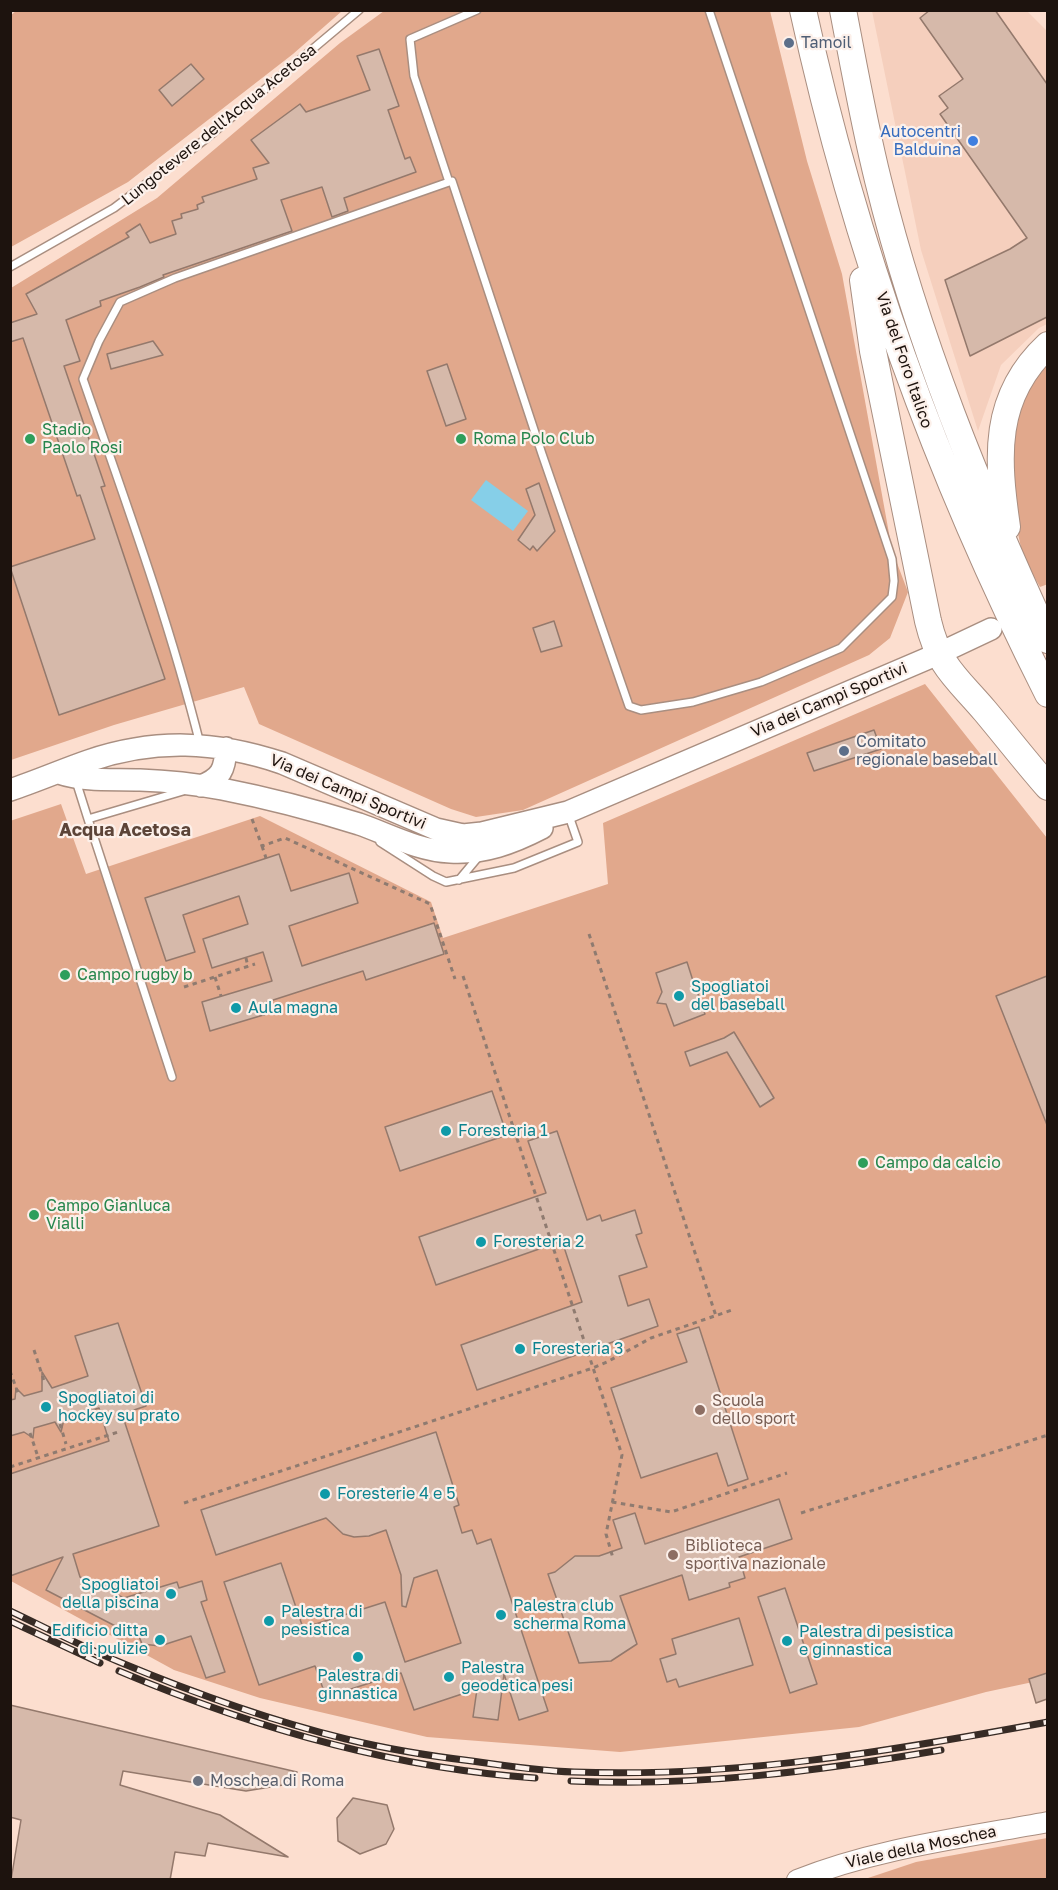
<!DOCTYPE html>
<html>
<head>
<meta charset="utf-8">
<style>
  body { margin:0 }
  #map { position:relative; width:1058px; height:1890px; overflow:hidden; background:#fcdecf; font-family:"Golos Text",sans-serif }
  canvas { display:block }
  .frame { position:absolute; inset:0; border:12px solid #1d130e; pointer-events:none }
</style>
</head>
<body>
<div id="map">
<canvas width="1058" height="1890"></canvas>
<div class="frame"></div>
</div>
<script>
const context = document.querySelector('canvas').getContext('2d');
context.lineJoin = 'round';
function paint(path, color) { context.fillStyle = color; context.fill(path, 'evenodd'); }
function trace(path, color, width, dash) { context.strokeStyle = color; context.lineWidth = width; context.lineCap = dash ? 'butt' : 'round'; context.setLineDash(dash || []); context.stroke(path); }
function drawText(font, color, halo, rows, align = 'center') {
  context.font = font + ' "Golos Text",sans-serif'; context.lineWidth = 4.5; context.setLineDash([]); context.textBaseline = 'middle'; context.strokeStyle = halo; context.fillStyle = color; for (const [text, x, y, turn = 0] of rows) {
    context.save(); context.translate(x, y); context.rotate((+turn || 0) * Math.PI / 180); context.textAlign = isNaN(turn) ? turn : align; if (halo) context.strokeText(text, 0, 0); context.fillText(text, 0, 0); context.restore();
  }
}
const built = new Path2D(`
  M872,11h155l20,20v293l-8,4 -38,37 -23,66 -57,-181z`);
const green = new Path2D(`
  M16,11h326l-49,43 -165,128 -117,65 -1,-231z
  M384,11h386l37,150 35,113 50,276 16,42 -18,46 -21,17 -346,155 -47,7 -25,-8 -192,-85 -15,-37 -130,38 -103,35v-472l146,-90 183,-155z
  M1047,362l1,222 -8,3 -17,-30 -13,-61 4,-87 22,-38z
  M925,684l122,154v841l-61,13 -127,35 -239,25 -193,-15 -167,-39 -86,-28 -163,-89 -1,-760 51,-17 25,70 174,-58 171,86 12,36 165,-54 -5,-61z
  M1047,1838v41h-182l51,-17z`);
const water = new Path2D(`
  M486,480l42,31 -15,20 -42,-31z`);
const building = new Path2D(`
  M930,10h65l52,74v233l-77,39 -25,-76 65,-31 17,-11 -87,-124 8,-6 -9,-12 24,-17 -43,-61z
  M379,49l20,57 -11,4 17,49 5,-2 6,15 -72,26 4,13 -16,6 -10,-30 -41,13 11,31 -129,44 1,2 -24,10 -40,14 1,5 -35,14 14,41 -16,5 41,120 -4,1 64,192 -106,36 -49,-148 85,-28 -15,-44 -3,1 -54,-158 -13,4v-19l27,-9 -11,-20 103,-57 -3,-4 14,-9 10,19 26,-9 -4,-13 10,-3 -1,-4 17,-5 -1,-4 7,-3 -2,-5 55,-18 -4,-11 16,-5 -18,-23 49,-36 6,8 64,-22 -13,-34z
  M191,64l13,15 -32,27 -13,-16z
  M153,341l10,14 -52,14 -4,-15z
  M447,364l19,55 -20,7 -19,-55z
  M539,483l16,48 -18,20 -4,-5 -3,4 -12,-10 17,-25 -9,-26z
  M554,621l8,25 -21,6 -8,-24z
  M874,730l7,19 -67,22 -7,-18z
  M279,854l12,37 58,-18 9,30 -69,23 13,40 132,-43 10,31 -78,26 -3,-9 -96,31 3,11 -60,18 -8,-29 70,-21 -9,-29 -51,16 -9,-29 45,-15 -9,-28 -56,19 12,37 -29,9 -21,-63z
  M687,962l7,22 12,2 -8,8 7,20 -31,12 -8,-22 -9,-1 5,-11 -6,-19z
  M1047,976v149l-51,-129z
  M734,1032l40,66 -14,9 -33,-55 -37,14 -5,-14 39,-14z
  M492,1091l15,44 -107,36 -15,-44z
  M557,1131l30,89 13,-5 2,6 33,-11 7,23 -6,2 11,32 -28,9 9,30 21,-7 9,27 -181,64 -16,-45 121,-43 -20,-61 -126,44 -17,-48 127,-44 -18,-52z
  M118,1323l28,83 -24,8 37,112 -86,28 7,23 44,21 53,-16 2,6 23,-7 5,19 -6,2 24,70 -19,6 -15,-42 -31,10 -18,-2 -7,-18 -12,4 -77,-40 17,-33 -53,19v-102l99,-33 -10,-33 -35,11 -3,13 -6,-10 -21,6 -1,10 -9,-6 -14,4v-36l5,-1 1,-11 8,8 18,-5v-19l10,16 36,-12 -13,-40z
  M699,1327l49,152 -20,7 -11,-33 -76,25 -30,-90 76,-26 -10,-28z
  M436,1432l23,73 -5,2 8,26 10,-3 5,14 14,-5 57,172 -29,9 -15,-46 -6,46 -25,-3 4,-28 -63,21 -13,-37 -75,24 -11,-31 -56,19 -35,-103 57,-19 22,65 82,-26 20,60 56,-19 -24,-73 -23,8 -8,29 -4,-1 -1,-31 -15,-45 -17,6 -15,1 -11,-3 -17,-16 -110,37 -15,-45z
  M779,1499l13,40 -53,18 6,21 -16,5 1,4 -41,13 -7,-25 -62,21 17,48 -26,17 -32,2 -31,-89 7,-2 20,-16h24l23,-8 -9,-28 22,-7 10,31z
  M785,1588l32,96 -27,9 -32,-96z
  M739,1618l14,47 -74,22 -3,-8 -9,3 -7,-23 16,-5 -4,-15z
  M1047,1673v26l-11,4 -7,-24z
  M10,1705l287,67 -8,12 -43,7 -123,-20 -3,14 100,30 68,42 -80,-14 -3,13 -30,-4 -5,28h-159l10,-60 -11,-3z
  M353,1798l34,7 7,24 -8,15 -26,10 -22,-13 -1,-23z`);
const path = new Path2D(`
  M252,819l10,27 23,-8 145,66 25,75
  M262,846l4,12
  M589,934l127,382
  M246,958l2,9
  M463,976l159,479 -16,79 7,24
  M215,977l6,19
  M184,987l71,-23
  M34,1350l11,34
  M10,1371l8,22
  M77,1396l4,-2
  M60,1424l6,20
  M30,1433l7,21
  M10,1467l108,-35
  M612,1502l59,10 116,-39
  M184,1503l409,-135 14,-6 44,-24 81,-28
  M801,1513l247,-78`);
const lane = new Path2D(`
  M477,10l-67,29 4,37 35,106 3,-1 90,273 87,252 12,4 52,-8 68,-20 80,-34 51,-51 2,-16 -2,-22 -183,-549
  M10,267l104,-59 93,-70 152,-128
  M200,744c-31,-124 -75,-244 -117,-365l16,-38 21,-39 55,-24 274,-96
  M76,781l12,38 95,-28
  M88,819l84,258
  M380,842l53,34 13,6 68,-14 64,-26 -9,-26
  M459,880l20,-24`);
const secondary = new Path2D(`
  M797,1880c80,-32 166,-42 251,-58`);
const primary = new Path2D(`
  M59,773c27,9 53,6 81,7 27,1 55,4 82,9 46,9 92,21 137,35 29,10 60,27 91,28 34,2 63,-9 92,-24
  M201,786c20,-8 24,-16 25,-38
  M10,790c27,-9 52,-20 78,-29 67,-23 128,-20 194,2l154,66 27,6 19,-2 86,-21 370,-158 53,-25`);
const highway = new Path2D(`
  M803,10c52,238 135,467 245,684
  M843,10c11,57 21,114 35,170 39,159 101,311 170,460
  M863,280l10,71 55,270c11,46 28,56 57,90 21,25 41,51 63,76
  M1007,527c-10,-69 -15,-130 41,-182`);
const rail = new Path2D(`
  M10,1611c36,17 71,35 107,50 74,31 151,59 229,78 41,10 84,17 126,22 34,5 68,10 102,11 160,6 317,-21 474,-50
  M10,1621l90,42
  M119,1671c132,56 273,97 416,107
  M571,1781c125,6 248,-10 370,-31`);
const markers = [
  [789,43,6,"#5c6f8a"],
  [973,141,6,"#3f7fe0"],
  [30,439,6,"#2e9e5b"],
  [461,439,6,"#2e9e5b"],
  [844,751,6,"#5c6f8a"],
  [65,975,6,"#2e9e5b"],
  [679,996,6,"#0f9aa8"],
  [236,1008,6,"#0f9aa8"],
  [446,1131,6,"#0f9aa8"],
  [863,1163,6,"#2e9e5b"],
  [34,1215,6,"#2e9e5b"],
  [481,1242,6,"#0f9aa8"],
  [520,1349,6,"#0f9aa8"],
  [46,1407,6,"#0f9aa8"],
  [700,1410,6,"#8d6e63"],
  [325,1494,6,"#0f9aa8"],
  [673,1555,6,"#8d6e63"],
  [171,1594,6,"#0f9aa8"],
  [501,1615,6,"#0f9aa8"],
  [269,1621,6,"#0f9aa8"],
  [160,1640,6,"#0f9aa8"],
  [787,1641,6,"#0f9aa8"],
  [358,1657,6,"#0f9aa8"],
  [449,1677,6,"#0f9aa8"],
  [198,1781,6,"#6b7280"]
];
const serviceNames = [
  ["Tamoil",801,43],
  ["Comitato",856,742],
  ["regionale baseball",856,760]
];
const streetNames = [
  ["Lungotevere dell'Acqua Acetosa",219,125,-39],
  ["Via del Foro Italico",904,360,71],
  ["Via dei Campi Sportivi",829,700,-23],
  ["Via dei Campi Sportivi",348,792,23],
  ["Viale della Moschea",921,1847,-12]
];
const shopNames = [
  ["Autocentri",961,132],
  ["Balduina",961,150]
];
const leisureNames = [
  ["Stadio",42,430],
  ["Paolo Rosi",42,448],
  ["Roma Polo Club",473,439],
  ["Campo rugby b",77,975],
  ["Campo da calcio",875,1163],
  ["Campo Gianluca",46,1206],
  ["Vialli",46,1224]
];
const cultureNames = [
  ["Spogliatoi",691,987],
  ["del baseball",691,1005],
  ["Aula magna",248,1008],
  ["Foresteria 1",458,1131],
  ["Foresteria 2",493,1242],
  ["Foresteria 3",532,1349],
  ["Spogliatoi di",58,1398],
  ["hockey su prato",58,1416],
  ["Foresterie 4 e 5",337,1494],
  ["Spogliatoi",159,1585,"right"],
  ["della piscina",159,1603,"right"],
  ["Palestra club",513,1606],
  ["scherma Roma",513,1624],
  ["Palestra di",281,1612],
  ["pesistica",281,1630],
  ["Edificio ditta",148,1631,"right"],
  ["di pulizie",148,1649,"right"],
  ["Palestra di pesistica",799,1632],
  ["e ginnastica",799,1650],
  ["Palestra",461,1668],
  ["geodetica pesi",461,1686],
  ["Palestra di",358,1676,"center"],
  ["ginnastica",358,1694,"center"]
];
const educationNames = [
  ["Scuola",712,1401],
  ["dello sport",712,1419],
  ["Biblioteca",685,1546],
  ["sportiva nazionale",685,1564]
];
const worshipNames = [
  ["Moschea di Roma",210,1781]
];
const neighbourhoodNames = [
  ["Acqua Acetosa",125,830]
];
paint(built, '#f5cfbd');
paint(green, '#e1a88c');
paint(water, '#86cfe8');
paint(building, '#d6b9aa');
trace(building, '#94796c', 1.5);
trace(lane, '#a98e80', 10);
trace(secondary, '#a98e80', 22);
trace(primary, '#a98e80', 24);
trace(highway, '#a98e80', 28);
trace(path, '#8f7b70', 3, [4.5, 4.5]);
trace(lane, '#fff', 7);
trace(secondary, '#fff', 20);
trace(primary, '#fff', 21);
trace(highway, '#fff', 26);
trace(rail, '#372b25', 7);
trace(rail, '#fcf0ea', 4.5, [14]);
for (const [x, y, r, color] of markers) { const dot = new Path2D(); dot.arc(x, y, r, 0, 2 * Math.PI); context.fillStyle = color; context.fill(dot); trace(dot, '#fcf0ea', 2); }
drawText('16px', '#4e5e75', '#fcf0ea', serviceNames, 'left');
drawText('16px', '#1d130e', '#fcf0ea', streetNames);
drawText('16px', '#366cbe', '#fcf0ea', shopNames, 'right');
drawText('16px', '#27864d', '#fcf0ea', leisureNames, 'left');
drawText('16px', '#0d838f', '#fcf0ea', cultureNames, 'left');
drawText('16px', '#785e54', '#fcf0ea', educationNames, 'left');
drawText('16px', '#5b616d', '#fcf0ea', worshipNames, 'left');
drawText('bold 18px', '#5c4438', '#fcf0ea', neighbourhoodNames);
</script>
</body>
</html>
